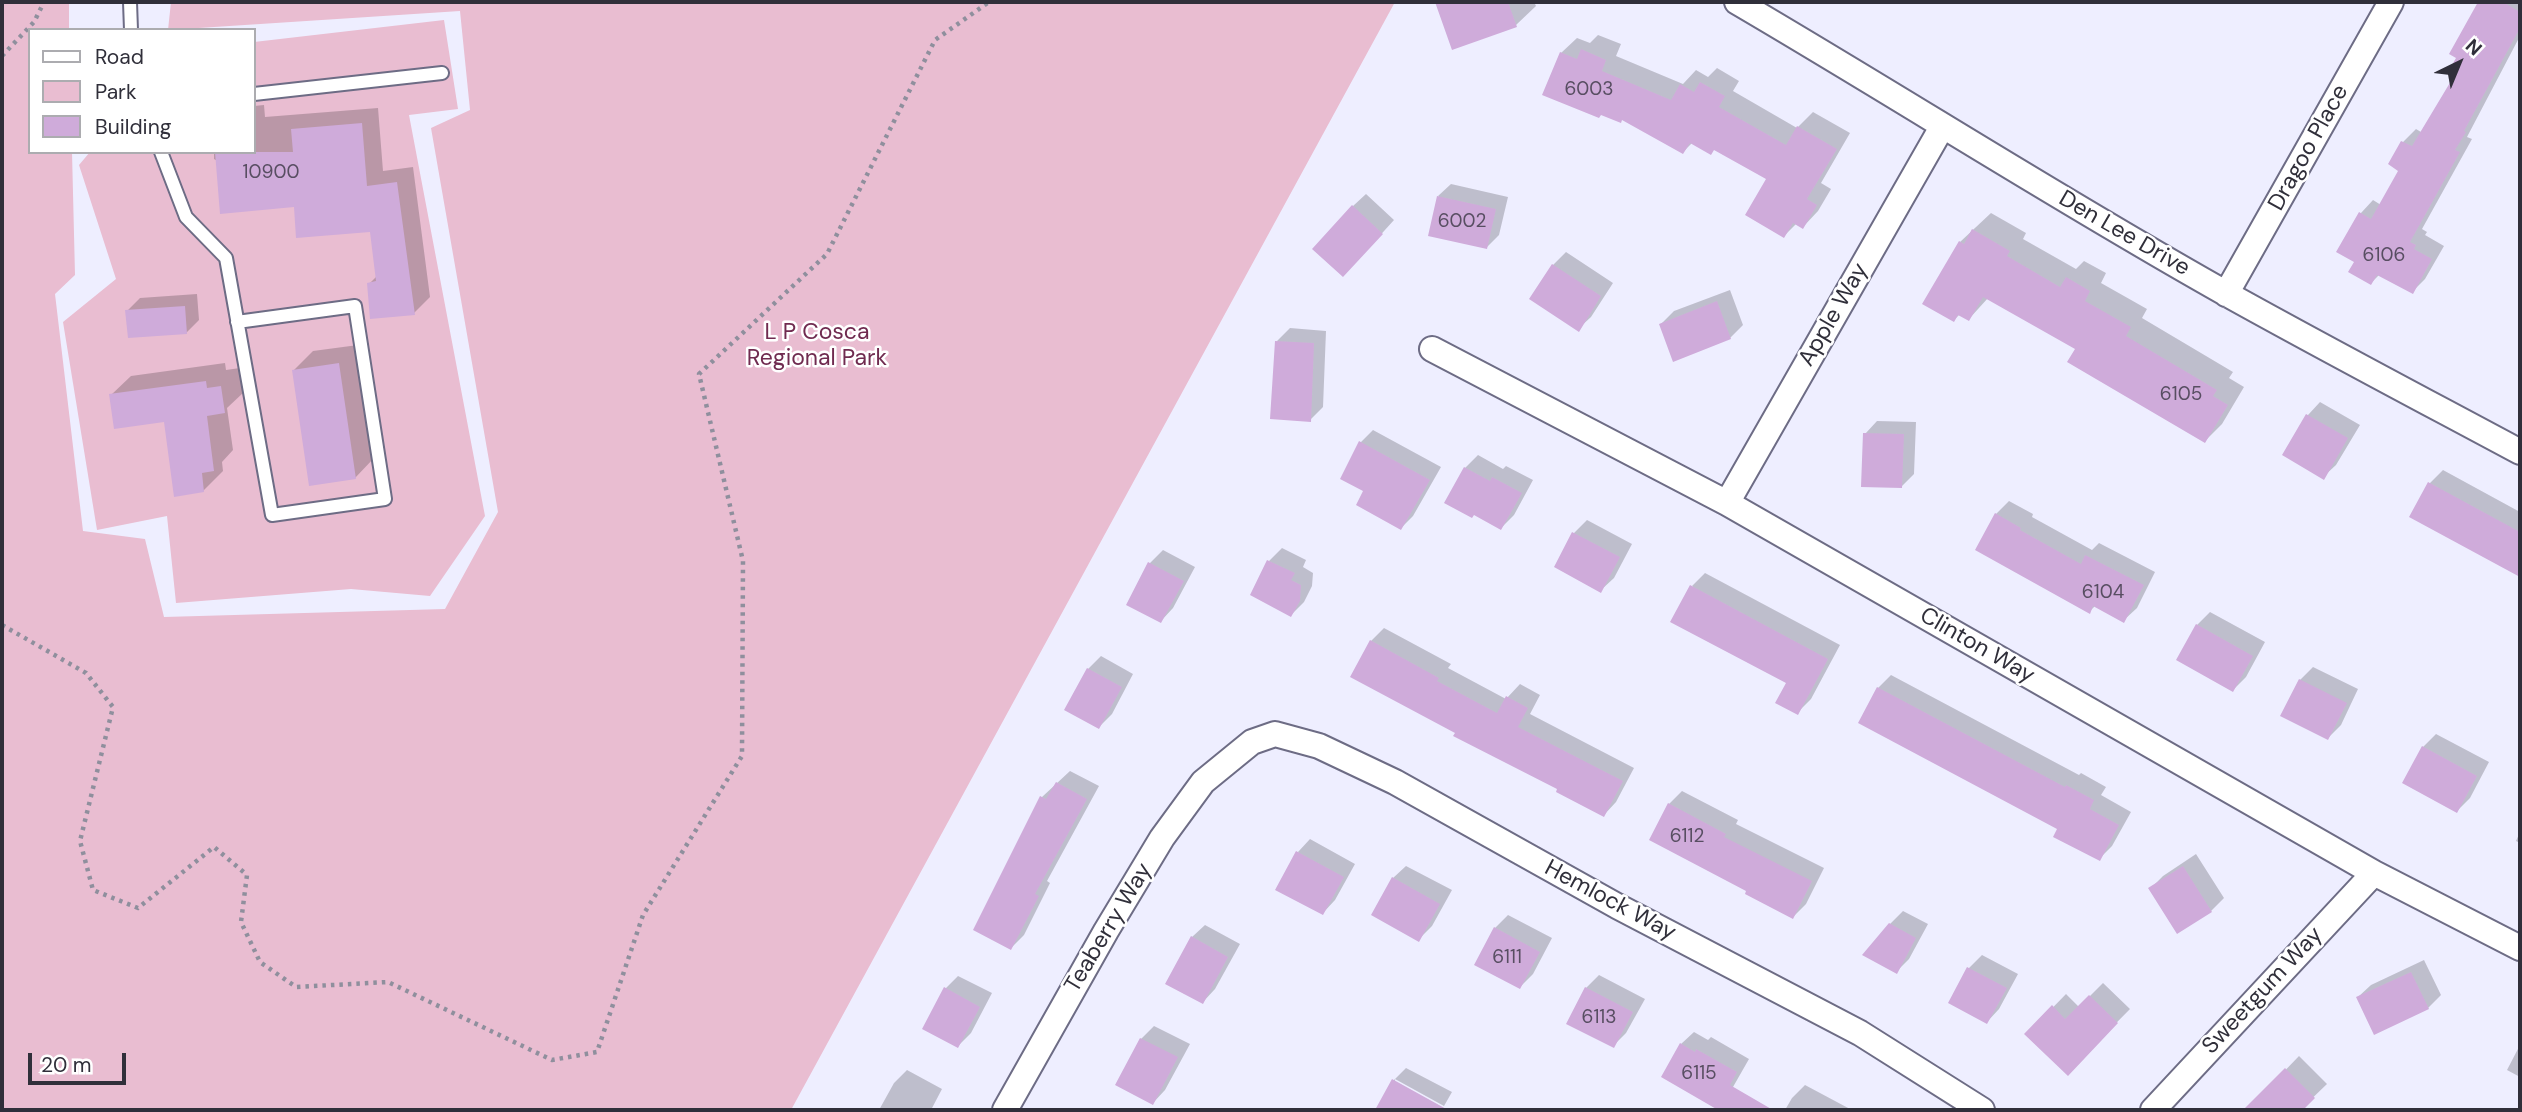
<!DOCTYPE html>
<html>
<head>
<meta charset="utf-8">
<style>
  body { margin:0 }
  #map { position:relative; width:2522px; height:1112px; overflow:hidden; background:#eef; font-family:"DM Sans",sans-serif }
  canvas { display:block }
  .frame { position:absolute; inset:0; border:4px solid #302f3a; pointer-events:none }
  .legend { position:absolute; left:28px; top:28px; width:228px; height:126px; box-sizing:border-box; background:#fff; border:2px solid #acacb0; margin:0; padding:9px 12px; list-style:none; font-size:21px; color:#302f3a }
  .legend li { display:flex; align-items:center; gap:14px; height:35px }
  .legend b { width:35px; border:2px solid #acacb0 }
  .north { position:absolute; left:2424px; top:28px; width:70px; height:70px; -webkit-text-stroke:5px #fff; paint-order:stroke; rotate:43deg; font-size:19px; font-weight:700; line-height:28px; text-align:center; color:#302f3a }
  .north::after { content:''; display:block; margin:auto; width:24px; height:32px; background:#302f3a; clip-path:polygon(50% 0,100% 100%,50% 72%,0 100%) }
  .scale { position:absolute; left:28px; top:1053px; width:98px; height:32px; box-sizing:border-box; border:4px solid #302f3a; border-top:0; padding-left:9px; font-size:21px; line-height:24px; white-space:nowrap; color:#302f3a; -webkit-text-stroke:5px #fff; paint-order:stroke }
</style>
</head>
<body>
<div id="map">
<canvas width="2522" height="1112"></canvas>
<div class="frame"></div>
<ul class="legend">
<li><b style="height:9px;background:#fff"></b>Road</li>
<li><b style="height:19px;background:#e9bdd1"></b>Park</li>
<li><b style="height:19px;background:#cfabda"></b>Building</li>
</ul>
<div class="north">N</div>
<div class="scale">20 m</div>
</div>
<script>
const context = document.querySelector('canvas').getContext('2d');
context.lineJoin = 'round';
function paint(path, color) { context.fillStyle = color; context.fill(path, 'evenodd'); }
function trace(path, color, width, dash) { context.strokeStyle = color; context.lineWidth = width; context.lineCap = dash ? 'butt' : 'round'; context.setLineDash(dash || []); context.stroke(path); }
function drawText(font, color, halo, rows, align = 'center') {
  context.font = font + ' "DM Sans",sans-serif'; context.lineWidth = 5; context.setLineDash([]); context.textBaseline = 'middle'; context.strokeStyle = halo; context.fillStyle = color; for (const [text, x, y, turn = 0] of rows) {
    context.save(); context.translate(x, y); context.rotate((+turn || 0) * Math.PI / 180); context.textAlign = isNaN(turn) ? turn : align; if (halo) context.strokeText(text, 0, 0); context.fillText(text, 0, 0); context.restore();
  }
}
const green = new Path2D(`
  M2,2h67v28h-39v122h42l3,123 -20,19 28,237 62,8 19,78 281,-8 53,-97 -67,-384 39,-18 -10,-99 -292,19 3,-28h1224l-604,1108h-789z
  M444,20l14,89 -49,6 76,401 -55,80 -79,-7 -175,14 -9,-87 -70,14 -34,-208 53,-43 -37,-114 11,-13h164v-110z`);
const shadow = new Path2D(`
  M1437,2h97l2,4 -20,19 -63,23z
  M2480,2h40v34l-53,101 5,2 -50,90 5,3 -2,3 19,11 -19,33 -13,13 -32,-18 -9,9 -14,-22 4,-48 12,-13 8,5 20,-35 -11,-6 13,-22 13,-13 5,3 36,-57 1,-17 -7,-4z
  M1598,35l23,9 -5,12 67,28 13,-14 12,7 9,-9 22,13 -6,10 64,37 16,-16 37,21 -29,50 10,6 -13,22 -15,16 -6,-4 -13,13 -16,-57 -53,-30 -22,-7 -10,10 -122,-99 16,-15 13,5z
  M264,105l1,12 113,-9 5,63 30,-4 17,130 -16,16 -45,-29 8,-8 -6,-46 -76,-24 -81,-47v-7h40v-46z
  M1451,184l57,13 -9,38 -13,13 -48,-52z
  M1366,194l28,26 -38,42 -3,-56z
  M1991,213l35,20 -3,6 53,30 8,-8 22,12 -5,10 46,26 -5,9 91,54 -4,6 15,9 -22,37 -17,17 -128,-92 -89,-51 -19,21 -9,-5 -6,6 6,-78z
  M1566,252l47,31 -22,34 -13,12 -25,-64z
  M1730,290l13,35 -13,13 -69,-14 13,-13z
  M197,294l2,26 -13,13 -59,-22 13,-13z
  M1290,328l36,3 -3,76 -13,13 -33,-79z
  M358,345l16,113 -19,20 -61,-108 19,-19z
  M225,363l1,7 14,-2 4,24 -17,16 6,42 -11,12 1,9 -20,20 -38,-71 -54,-25 20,-19z
  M2320,402l40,23 -24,40 -13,12 -39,-23 24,-39z
  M1877,421l39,1 -2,52 -13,13 -36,-53z
  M1373,430l68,37 -28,49 -12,12 -36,-37 -4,-49z
  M1478,455l25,14 3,-3 27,14 -19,35 -13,13 -36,-60z
  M2443,470l77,42v63l-108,-59 18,-33z
  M2009,501l24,13 -1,3 60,33 7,-7 56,29 -18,36 -13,12 -29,-14 -6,6 -93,-98z
  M1587,520l45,24 -18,34 -13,12 -45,-23 18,-34z
  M1282,548l24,12 -3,7 10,6 -1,13 -8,16 -13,13 -22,-54z
  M1163,550l32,17 -22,41 -12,13 -33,-17 22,-41z
  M1705,573l135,72 -29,54 -13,13 -10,-30 -96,-96z
  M2210,612l55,30 -19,35 -13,13 -55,-30 19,-35z
  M1384,628l67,36 -3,4 58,31 14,-15 20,11 -10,19 104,54 -18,34 -12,13 -146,-83 -87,-91z
  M1101,656l32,18 -21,40 -13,13 -11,-58z
  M2313,667l45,22 -17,36 -13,13 -45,-22 17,-36z
  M1891,675l188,100 2,-2 25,14 -5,8 30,17 -19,34 -13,13 -40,-30 -181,-141z
  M2436,734l53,28 -19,36 -13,13 -34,-64z
  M1070,771l29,15 -52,95 3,2 -26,52 -13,13 31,-151z
  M1682,791l56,29 -2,4 88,44 -18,36 -13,13 -44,-27 -80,-86z
  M2520,832v11l-4,-2z
  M1310,839l45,25 -20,36 -12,13 -25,-61z
  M2196,854l28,44 -13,13 -61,-22 13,-13z
  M1406,866l46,24 -20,36 -13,13 -26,-61z
  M1903,911l25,13 -19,35 -13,13 -6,-48z
  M1508,915l44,23 -19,36 -13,13 -25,-59z
  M1205,925l35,19 -25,45 -12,13 -11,-65z
  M1982,955l36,19 -19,35 -12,13 -37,-19 19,-35z
  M2424,960l17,35 -13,13 -70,-11 13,-12z
  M1599,975l46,24 -19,34 -13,13 -27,-58z
  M958,976l34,17 -21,40 -13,13 -13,-57z
  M2103,983l27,26 -63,64 -40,-39 39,-40 13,13z
  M1154,1026l36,18 -25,46 -12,13 -12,-64z
  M1694,1032l14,8 3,-3 38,22 -20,35 -48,-50z
  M2520,1045v32l-13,-7z
  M2299,1056l28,28 -27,26h-53z
  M1406,1068l46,24 -8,14 -49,-27v4l47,27h-65l17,-30z
  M907,1070l35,19 -11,21h-52l15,-27z
  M1805,1085l45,24 -1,1h-64l7,-12z`);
const building = new Path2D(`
  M1435,2h73l9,25 -65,23z
  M2478,2h25l17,10v16l-56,103 2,1 -11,18 5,2 -50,90 6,3 -2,4 18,10 -19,35 -36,-19 -6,10 -23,-13 6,-10 -18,-10 23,-40 12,7 27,-48 -10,-7 13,-23 11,5 42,-70 -6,-4 8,-14 -7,-4z
  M1581,49l25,11 -4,11 69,29 9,-16 14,8 6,-10 25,14 -6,11 67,38 11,-19 40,23 -30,50 10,6 -14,24 -10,-6 -9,15 -39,-23 21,-36 -52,-29 -3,5 -21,-12 -7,11 -61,-34 -1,3 -20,-8 -2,3 -57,-23 18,-43 17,7z
  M362,123l5,63 30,-4 18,133 -45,4 -3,-36 9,-2 -6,-49 -74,6 -2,-31 -74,7 -5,-62h78l-2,-23z
  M1437,196l59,13 -9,40 -59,-13z
  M1352,205l31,29 -40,43 -31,-28z
  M1972,229l38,22 -3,5 53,31 6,-10 24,14 -5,10 46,26 -5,9 91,54 -4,6 15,9 -23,38 -138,-81 8,-13 -92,-52 -14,24 -11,-6 -4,7 -32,-18 37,-63 5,3z
  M1552,264l49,32 -22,36 -50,-33z
  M1717,301l14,38 -58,23 -14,-38z
  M185,306l2,28 -59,4 -3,-28z
  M1275,341l39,2 -3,79 -41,-3z
  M339,363l17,116 -47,7 -17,-116z
  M206,381l1,7 14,-2 4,27 -18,3 7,55 -12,2 2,19 -30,5 -10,-75 -50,7 -5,-35z
  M2306,414l42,24 -24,42 -42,-25z
  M1863,433l41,1 -2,54 -41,-1z
  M1359,441l71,39 -29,50 -45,-25 7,-14 -23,-12z
  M1464,467l26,14 2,-4 30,16 -21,37 -27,-15 -2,3 -28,-15z
  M2428,482l92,50v45l-111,-60z
  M1995,513l26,15 -1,2 61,34 4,-9 59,30 -20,38 -31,-17 -3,8 -115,-64z
  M1572,532l48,25 -19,36 -47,-26z
  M1267,560l28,13 -4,7 10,5 -1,16 -9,16 -41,-22z
  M1148,562l36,19 -23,42 -35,-18z
  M1690,585l138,74 -30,56 -23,-12 11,-20 -116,-61z
  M2196,624l57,32 -20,36 -57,-32z
  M1370,640l69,38 -2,3 60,32 9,-17 22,12 -10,19 105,54 -19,36 -48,-25 1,-3 -104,-53 2,-3 -105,-56z
  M1087,668l35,19 -23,42 -35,-19z
  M2299,679l48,24 -19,37 -48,-24z
  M1877,687l188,100 1,-2 28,15 -4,9 29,16 -19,36 -47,-24 4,-8 -199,-106z
  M2422,746l55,30 -20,37 -55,-30z
  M1056,782l31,17 -52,95 4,2 -28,54 -38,-20 67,-134 6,3z
  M1668,803l58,31 -2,3 88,44 -19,38 -48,-25 1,-3 -97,-51z
  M1296,851l48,26 -21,38 -48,-25z
  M2183,866l29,46 -35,22 -29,-46z
  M1392,877l48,27 -21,38 -48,-27z
  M1889,923l27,15 -19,36 -35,-19z
  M1494,927l46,25 -20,37 -46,-24z
  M1191,936l37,21 -25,47 -38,-20z
  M1967,967l40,21 -20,36 -39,-21z
  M2411,972l18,37 -55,26 -18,-38z
  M944,987l36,20 -22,41 -36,-19z
  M1585,987l48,25 -19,36 -48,-24z
  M2089,995l29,28 -50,53 -44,-42 28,-29 13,14z
  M1140,1038l38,19 -25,48 -38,-20z
  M1680,1043l15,9 1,-3 41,23 -7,13 43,25h-55l-57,-33z
  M2285,1068l30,30 -12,12h-60z
  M1392,1079l56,31h-73z`);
const path = new Path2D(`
  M2,56l32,-34 10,-20
  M2,625l84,48 27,34 -33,134 13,49 45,18 76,-61 33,28 -6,47 19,40 36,25 92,-5 164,78 45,-8 46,-137 99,-159 1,-195 -44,-187 128,-120 108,-214 54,-38`);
const lane = new Path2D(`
  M130,2l1,28
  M254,94l188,-21
  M161,152l25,65 40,41 46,257 113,-16 -30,-193 -118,16`);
const street = new Path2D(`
  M1737,2c164,96 324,199 490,292 97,54 196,106 293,158
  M2226,294l165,-292
  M1432,349l295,154 647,370 146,75
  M1727,503l215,-376
  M1005,1110l101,-179 56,-93 41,-56 49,-40 23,-8 44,12 76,36 222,124 243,127 122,77
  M2153,1110l221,-237`);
const numberNames = [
  ["6003",1589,90],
  ["10900",271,173],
  ["6002",1462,222],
  ["6106",2384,256],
  ["6105",2181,395],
  ["6104",2103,593],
  ["6112",1687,837],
  ["6111",1507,958],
  ["6113",1599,1018],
  ["6115",1699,1074]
];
const streetNames = [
  ["Dragoo Place",2309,148,-61],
  ["Den Lee Drive",2124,234,30],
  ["Apple Way",1834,315,-60],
  ["Clinton Way",1977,646,30],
  ["Hemlock Way",1610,901,28],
  ["Teaberry Way",1109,928,-59],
  ["Sweetgum Way",2263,991,-47]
];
const parkNames = [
  ["L P Cosca",817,333],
  ["Regional Park",817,359]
];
paint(green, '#e9bdd1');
paint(shadow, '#0003');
paint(building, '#cfabda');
trace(lane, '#6d6c85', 16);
trace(street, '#6d6c85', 28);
trace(path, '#8f8f9d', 4.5, [3.5, 5]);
trace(lane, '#fff', 12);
trace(street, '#fff', 24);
drawText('19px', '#584e62', null, numberNames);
drawText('23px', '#302f3a', '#fff', streetNames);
drawText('23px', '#702b50', '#fff', parkNames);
</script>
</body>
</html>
